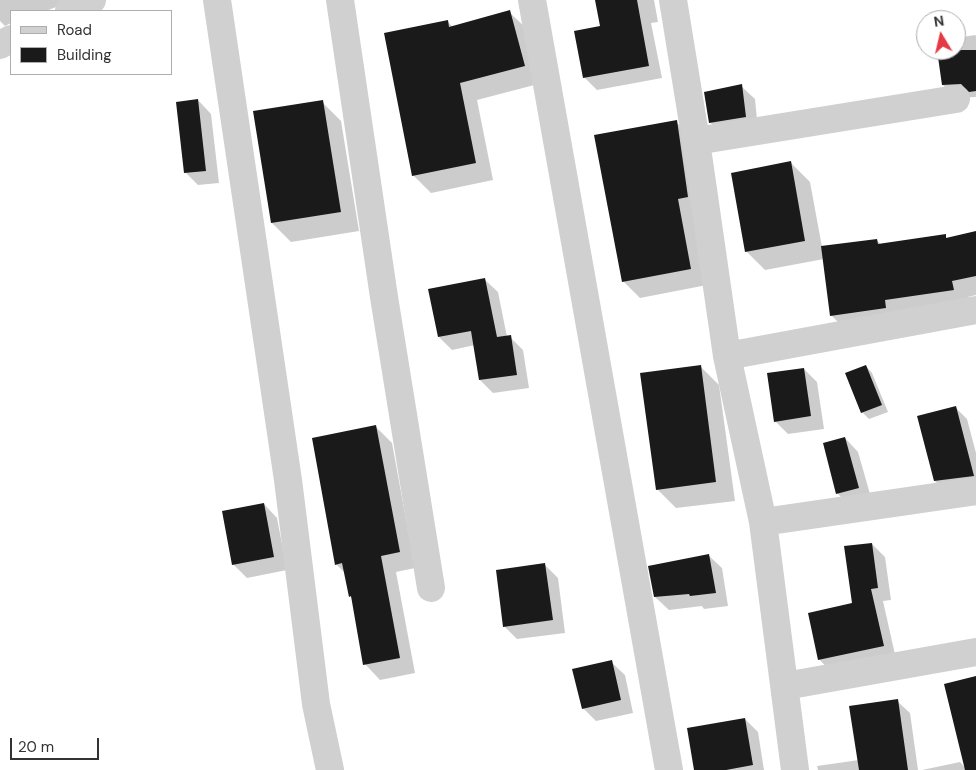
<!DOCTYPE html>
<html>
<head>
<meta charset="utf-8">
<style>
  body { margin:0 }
  #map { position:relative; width:976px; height:770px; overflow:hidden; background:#fff; font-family:"DM Sans",sans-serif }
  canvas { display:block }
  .legend { position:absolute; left:10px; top:10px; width:162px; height:65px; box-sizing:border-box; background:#fff; border:1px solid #adadad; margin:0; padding:6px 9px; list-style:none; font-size:15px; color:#333 }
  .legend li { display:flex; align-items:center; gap:10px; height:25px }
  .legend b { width:25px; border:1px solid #adadad }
  .north { position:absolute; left:916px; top:10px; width:50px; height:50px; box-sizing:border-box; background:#fff; border:1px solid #adadad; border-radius:50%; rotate:351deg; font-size:14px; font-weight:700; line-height:20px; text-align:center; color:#333 }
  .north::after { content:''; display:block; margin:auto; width:18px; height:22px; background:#e63946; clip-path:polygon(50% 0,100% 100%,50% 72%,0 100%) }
  .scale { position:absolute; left:10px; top:738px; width:89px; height:22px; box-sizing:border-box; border:2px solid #333; border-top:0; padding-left:6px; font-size:15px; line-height:18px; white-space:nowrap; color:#333; -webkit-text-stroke:4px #fff; paint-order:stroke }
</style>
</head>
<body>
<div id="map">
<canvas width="976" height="770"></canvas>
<ul class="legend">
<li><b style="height:6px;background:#d0d0d0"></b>Road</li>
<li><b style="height:14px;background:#1a1a1a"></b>Building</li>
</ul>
<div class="north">N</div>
<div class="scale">20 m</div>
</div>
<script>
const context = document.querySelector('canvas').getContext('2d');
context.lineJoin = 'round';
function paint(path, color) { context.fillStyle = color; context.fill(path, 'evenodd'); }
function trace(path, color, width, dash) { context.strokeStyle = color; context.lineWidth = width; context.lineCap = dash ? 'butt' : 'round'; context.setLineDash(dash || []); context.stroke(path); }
const shadow = new Path2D(`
  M0,0h74l-28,11h-35v12l-6,3 -5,-5z
  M596,0h58l4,22 -7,1 11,55 -65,12 -13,-13 17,-50z
  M509,12l18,17 15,54 -65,17 16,80 -62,13 -18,-18 34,-154 6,6z
  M975,35l1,1v61l-20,1 -13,-13 -5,-35h18v-12z
  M741,86l14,13 3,31 -35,6 -13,-14z
  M198,100l13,14 8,69 -21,2 -13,-13z
  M322,102l19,19 18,110 -68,11 -19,-19z
  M676,122l17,16 14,147 -67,13 -17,-17z
  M791,163l19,19 12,65 55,-7 4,5 64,-9 3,3 28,-7v63l-8,2 1,9 -122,25 -16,-16 -7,-56 -59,11 -19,-19z
  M484,279l14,13 9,45h3l13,13 6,38 -36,5 -13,-13 -5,-35 -23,5 -13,-13z
  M700,366l19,19 16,116 -59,7 -19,-19z
  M866,366l6,7 16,39 -19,7 -7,-7z
  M804,369l13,13 7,47 -36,5 -13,-13z
  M955,407l12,12 9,34v35l-29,5 -12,-12z
  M376,427l16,16 23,125 -19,4 19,101 -35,7 -15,-16 -13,-66 -2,-2 -4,-22 -10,-10z
  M845,438l13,14 14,49 -21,6 -13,-13 -14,-50z
  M264,504l13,14 10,52 -40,8 -14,-14z
  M872,544l13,13 6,43 -8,1 13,58 -64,14 -13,-14 34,-55z
  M708,555l14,13 6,38 -24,3 -2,-3 -33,4 -14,-13z
  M545,565l13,13 7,55 -48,6 -13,-13z
  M611,662l14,13 8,38 -37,8 -13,-13z
  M897,701l13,12 8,57h-100l-1,-4 42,-6z
  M745,719l13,13 6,38h-69z
  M960,762l7,8h-45z`);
const building = new Path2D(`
  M595,0h42l12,66 -66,12 -9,-47 26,-5z
  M510,10l15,56 -65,17 16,80 -64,13 -28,-143 64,-13 1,7z
  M937,50h39v41l-7,1 -8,-8 -19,1z
  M742,84l4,33 -37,6 -5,-31z
  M198,99l8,72 -22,2 -8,-71z
  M323,100l18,112 -70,11 -18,-112z
  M677,120l11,77 -10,2 13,70 -69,13 -28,-147z
  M791,161l14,80 -60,11 -14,-79z
  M976,231v45l-24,5 2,9 -69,10 1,8 -56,8 -9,-70 56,-7 1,5 68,-10v4z
  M485,278l12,59 14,-2 6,40 -38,5 -8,-49 -33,6 -10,-48z
  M701,365l15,117 -60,8 -16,-117z
  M866,365l16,40 -21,8 -16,-40z
  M804,368l7,48 -37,6 -7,-49z
  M956,406l18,70 -40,5 -17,-65z
  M376,425l24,127 -19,4 19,102 -37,7 -12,-69 -2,1 -7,-34 -7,2 -23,-127z
  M845,437l14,51 -23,6 -13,-51z
  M264,503l10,54 -42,8 -10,-54z
  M872,543l6,45 -7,1 13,57 -66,14 -10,-47 44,-10 -8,-57z
  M709,554l7,39 -26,3 -1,-2 -35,3 -6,-31z
  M545,563l8,57 -50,7 -7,-57z
  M612,660l9,40 -39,9 -10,-40z
  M976,676v94h-11l-21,-86z
  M898,699l10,71h-49l-10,-64z
  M745,718l8,47 -27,5h-32l-7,-42z`);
const minor = new Path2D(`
  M217,0l71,480 28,224 14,66
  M340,0l44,297 47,291
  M532,0l137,770
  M673,0l23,141 31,215 36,166 32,248
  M69,11l23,-11
  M0,45l11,-6
  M696,141l260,-42
  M727,356l249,-46
  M763,522l213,-31
  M785,686l191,-34`);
paint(shadow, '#0003');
paint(building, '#1a1a1a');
trace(minor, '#d0d0d0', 28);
</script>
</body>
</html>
